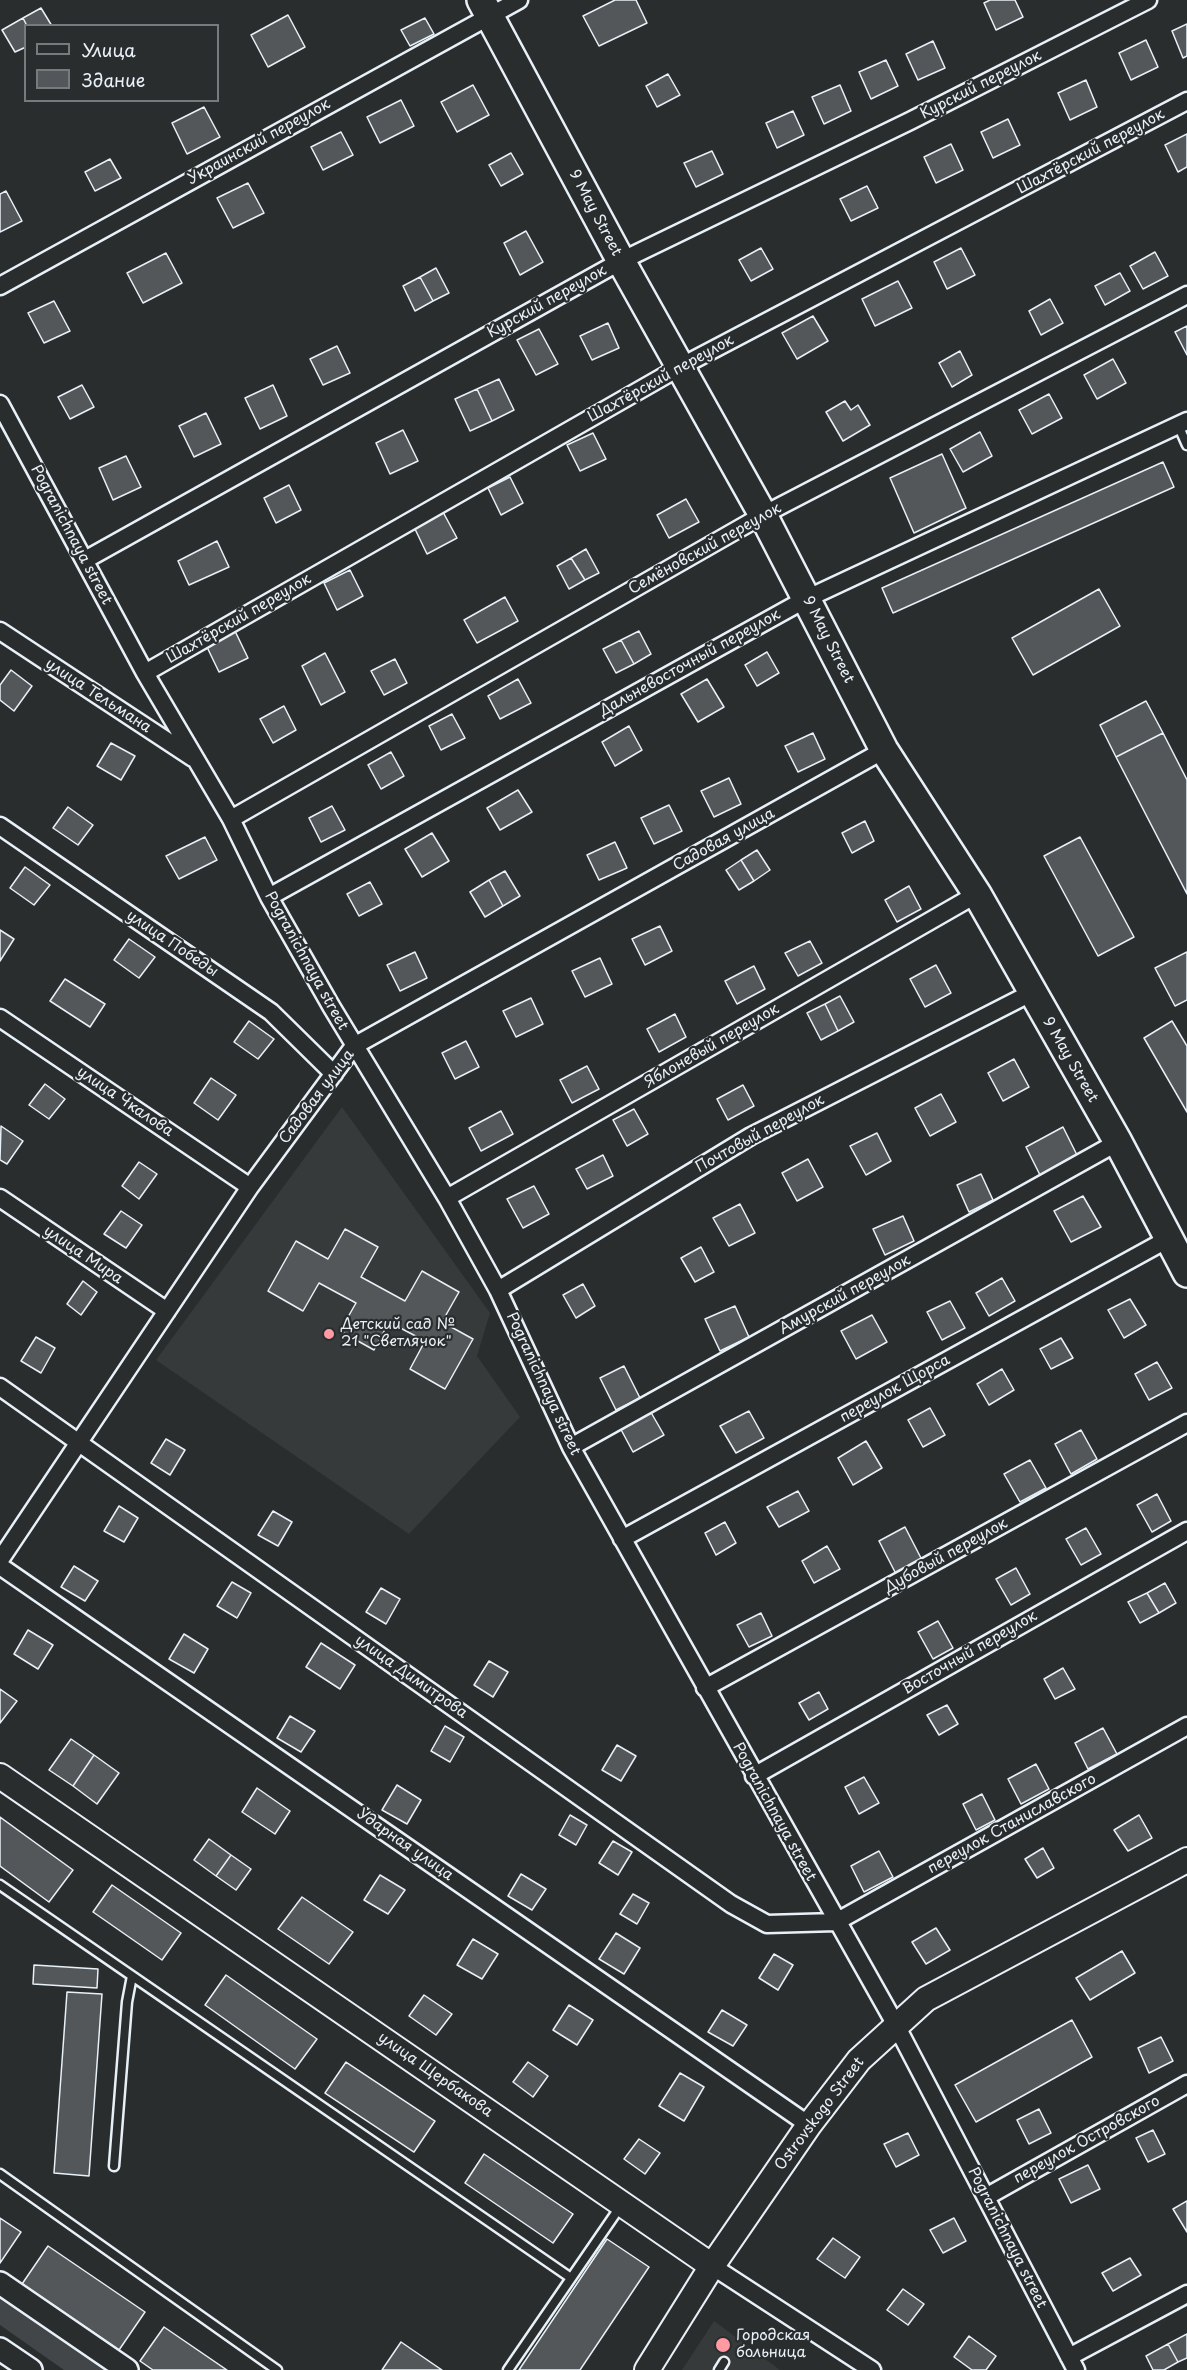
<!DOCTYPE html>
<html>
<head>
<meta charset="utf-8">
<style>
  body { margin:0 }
  #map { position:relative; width:1187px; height:2370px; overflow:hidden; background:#2a2d2e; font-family:"Playpen Sans",sans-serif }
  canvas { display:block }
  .legend { position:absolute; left:24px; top:24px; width:195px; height:78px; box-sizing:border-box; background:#2a2d2e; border:2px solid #767b7f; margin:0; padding:8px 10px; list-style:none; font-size:18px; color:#e8f1f8 }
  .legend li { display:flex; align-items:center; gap:12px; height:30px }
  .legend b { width:30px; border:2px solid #767b7f }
</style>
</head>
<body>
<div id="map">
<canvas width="1187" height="2370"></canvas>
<ul class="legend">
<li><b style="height:8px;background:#2a2d2e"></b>Улица</li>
<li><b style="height:16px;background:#535759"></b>Здание</li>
</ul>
</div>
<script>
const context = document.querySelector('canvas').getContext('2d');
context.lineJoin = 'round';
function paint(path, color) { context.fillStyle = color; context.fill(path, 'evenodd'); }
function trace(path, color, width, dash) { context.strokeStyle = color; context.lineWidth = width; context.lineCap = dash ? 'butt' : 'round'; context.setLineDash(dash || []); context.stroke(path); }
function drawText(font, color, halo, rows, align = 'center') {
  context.font = font + ' "Playpen Sans",sans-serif'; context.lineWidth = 4.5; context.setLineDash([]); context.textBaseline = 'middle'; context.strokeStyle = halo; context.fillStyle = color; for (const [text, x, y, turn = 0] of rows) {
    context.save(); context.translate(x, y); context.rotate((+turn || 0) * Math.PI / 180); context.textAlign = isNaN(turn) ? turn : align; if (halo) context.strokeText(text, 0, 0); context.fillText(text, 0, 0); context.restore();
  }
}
const built = new Path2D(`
  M342,1107l148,206 -13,43 43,61 -111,117 -253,-174z
  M714,2321l66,49h-98z`);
const green = new Path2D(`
  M0,2293l113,77h-49l-64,-45z`);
const building = new Path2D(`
  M615,0h21l11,23 -48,23 -16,-30z
  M990,0h25l8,17 -27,13 -12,-27z
  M41,8l11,18h-25l-4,-8z
  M288,15l17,32 -37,20 -17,-32z
  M23,18l4,8 -1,21 -11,5 -13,-22z
  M425,18l9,16 -24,12 -9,-16z
  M1187,24v32l-4,2 -11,-27z
  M1146,40l12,27 -27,13 -12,-27z
  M933,41l12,27 -27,12 -12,-26z
  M886,60l12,26 -27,13 -12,-27z
  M668,74l12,21 -23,12 -11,-21z
  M1086,80l11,27 -27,13 -12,-27z
  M473,85l16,30 -32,17 -16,-30z
  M840,85l11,26 -27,13 -12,-27z
  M401,100l13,26 -34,17 -13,-26z
  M204,107l16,30 -33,17 -15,-31z
  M793,111l11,24 -27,13 -11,-25z
  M1008,119l12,26 -27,13 -12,-26z
  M341,132l12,23 -30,15 -12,-23z
  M1187,134v33l-9,5 -13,-27z
  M951,144l12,26 -27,13 -12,-26z
  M712,151l11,23 -27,13 -12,-24z
  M511,153l12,21 -22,12 -12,-21z
  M110,159l11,19 -26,13 -10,-19z
  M248,183l16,30 -31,15 -16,-30z
  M867,186l11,22 -27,13 -11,-22z
  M6,191l16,30 -22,11v-38z
  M526,231l17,31 -23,13 -16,-32z
  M761,248l12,21 -22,12 -12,-21z
  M961,248l14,27 -28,14 -13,-27z
  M1155,252l13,24 -25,13 -13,-23z
  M166,253l16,30 -39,20 -16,-30z
  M436,268l13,25 -16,8 -13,-24z
  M1120,273l10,18 -25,14 -10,-19z
  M420,277l13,24 -18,10 -12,-25z
  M898,281l14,27 -37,18 -13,-27z
  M1050,299l13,24 -22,12 -12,-24z
  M54,301l16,30 -26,12 -16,-30z
  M813,316l15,25 -31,18 -15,-26z
  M608,323l11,25 -27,12 -12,-24z
  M1187,326v29l-12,-23z
  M539,329l19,35 -22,11 -19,-35z
  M337,346l13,27 -27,12 -13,-26z
  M960,351l12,24 -20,12 -13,-24z
  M1113,359l13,24 -29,16 -13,-24z
  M499,379l15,31 -22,11 -15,-32z
  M82,385l12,22 -24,12 -12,-22z
  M273,385l14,31 -27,13 -15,-31z
  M477,389l15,32 -22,10 -15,-32z
  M1049,394l13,24 -30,16 -13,-24z
  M845,401l6,9 7,-5 12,20 -27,16 -17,-29z
  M206,413l15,31 -27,13 -15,-31z
  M403,430l15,31 -28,13 -14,-31z
  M980,432l12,24 -29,16 -13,-23z
  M593,433l13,26 -26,12 -13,-26z
  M942,454l24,54 -52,25 -24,-55z
  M126,456l15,31 -28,13 -14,-32z
  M1163,462l11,25 -281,126 -11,-25z
  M510,477l13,26 -22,12 -13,-27z
  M289,485l12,25 -25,13 -12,-25z
  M686,499l13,23 -30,16 -12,-23z
  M443,512l14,26 -30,16 -13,-27z
  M217,541l12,26 -40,18 -11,-24z
  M586,549l13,24 -14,7 -14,-22z
  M571,558l14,22 -16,9 -12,-23z
  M350,570l13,26 -26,14 -13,-27z
  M1099,589l21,37 -87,49 -21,-37z
  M505,597l13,24 -41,22 -13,-23z
  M235,631l13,27 -29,14 -13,-27z
  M639,631l12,23 -17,10 -13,-24z
  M621,640l13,24 -18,9 -13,-24z
  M767,652l12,21 -22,13 -12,-21z
  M325,653l20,39 -24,13 -19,-39z
  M395,659l12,24 -23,12 -13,-24z
  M11,670l21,16 -18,25 -14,-11v-15z
  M518,679l13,24 -31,16 -12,-23z
  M707,679l17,28 -26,15 -17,-28z
  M1146,701l17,32 -47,24 -16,-32z
  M284,706l12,24 -23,13 -13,-24z
  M452,714l13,24 -24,12 -12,-24z
  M629,726l13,24 -27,16 -13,-24z
  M813,733l12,26 -27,13 -13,-26z
  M1163,733l24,47v114l-71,-137z
  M111,743l24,13 -14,24 -24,-14z
  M391,752l13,24 -23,13 -13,-24z
  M729,778l12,26 -27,13 -13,-26z
  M518,790l14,22 -32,18 -13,-22z
  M669,805l13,26 -28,13 -13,-26z
  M332,806l13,24 -24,12 -12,-24z
  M68,807l25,18 -15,20 -25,-17z
  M865,821l9,20 -22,12 -10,-20z
  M432,833l17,28 -27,16 -17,-28z
  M205,837l12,23 -38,19 -13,-23z
  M1080,837l54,100 -36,19 -54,-100z
  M615,842l12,26 -28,12 -12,-25z
  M757,850l13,20 -16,11 -13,-21z
  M741,860l13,21 -15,9 -13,-20z
  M25,867l25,18 -16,20 -24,-17z
  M505,871l15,25 -17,10 -14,-26z
  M489,880l14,26 -18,11 -15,-25z
  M370,882l12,22 -23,12 -12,-22z
  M909,886l12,23 -24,13 -12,-22z
  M660,926l12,25 -27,14 -13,-26z
  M0,930l14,9 -14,22z
  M129,939l26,18 -16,21 -25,-18z
  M810,941l12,22 -24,13 -13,-23z
  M415,952l12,26 -27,13 -13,-26z
  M1187,952v48l-12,6 -20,-38z
  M600,958l12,26 -27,13 -13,-26z
  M936,965l15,28 -26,14 -15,-28z
  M754,966l11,23 -28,15 -12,-23z
  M65,979l40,25 -15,23 -40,-26z
  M840,996l14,26 -16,9 -13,-27z
  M531,998l12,26 -27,13 -13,-26z
  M825,1004l13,27 -17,9 -14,-27z
  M675,1014l11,23 -27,15 -12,-23z
  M249,1021l25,18 -16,20 -24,-17z
  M1172,1021l15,25v66l-43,-74z
  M466,1041l13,26 -24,12 -13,-26z
  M1014,1059l15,28 -26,14 -15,-28z
  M587,1066l12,23 -27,14 -12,-23z
  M211,1078l25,17 -18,25 -24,-17z
  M45,1084l20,15 -16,20 -20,-14z
  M743,1085l11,21 -26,14 -11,-21z
  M941,1094l15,28 -26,14 -15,-28z
  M634,1109l14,25 -21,12 -14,-26z
  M501,1111l12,23 -32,17 -12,-23z
  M1,1126l22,15 -16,23 -7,-4z
  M1063,1127l15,30 -37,20 -15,-30z
  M877,1133l14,28 -25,14 -16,-29z
  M603,1155l10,21 -26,13 -11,-20z
  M808,1159l15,28 -26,14 -15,-28z
  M139,1162l18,12 -18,25 -17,-13z
  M981,1174l12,26 -24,12 -12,-27z
  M534,1186l15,28 -26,14 -16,-29z
  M1083,1196l18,31 -30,15 -17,-31z
  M740,1204l15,29 -26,13 -16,-28z
  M121,1211l21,14 -16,23 -22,-14z
  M903,1216l11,25 -29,14 -12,-26z
  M345,1229l33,18 -17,30 44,24 17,-30 37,21 -17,30 31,17 -28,50 -35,-20 15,-28 -36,-19 -15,28 -34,-19 16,-28 -37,-20 -16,28 -35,-20 28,-50 32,18z
  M701,1247l13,25 -19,10 -14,-24z
  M1002,1278l13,23 -26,15 -13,-23z
  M83,1281l14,11 -16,23 -14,-11z
  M583,1284l12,22 -19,12 -13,-23z
  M1130,1299l16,26 -22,13 -16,-28z
  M950,1301l15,27 -23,12 -15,-28z
  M735,1306l14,31 -29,14 -15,-32z
  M872,1315l15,27 -31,17 -15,-28z
  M36,1337l19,11 -14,25 -20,-12z
  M1061,1338l12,20 -22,11 -11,-20z
  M1157,1362l15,26 -23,12 -14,-26z
  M624,1366l16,32 -24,12 -16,-32z
  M1002,1369l12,21 -25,15 -12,-21z
  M930,1408l15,27 -22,12 -15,-27z
  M649,1409l15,26 -31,17 -15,-28z
  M749,1411l15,27 -28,15 -16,-27z
  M1081,1430l16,29 -26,15 -16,-30z
  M166,1439l19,11 -15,25 -19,-12z
  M866,1441l16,27 -29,17 -15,-27z
  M1030,1460l16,28 -26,14 -16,-28z
  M798,1491l11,20 -30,16 -12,-20z
  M1157,1494l14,27 -19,11 -15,-27z
  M119,1506l19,12 -14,24 -20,-11z
  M273,1511l19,11 -14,24 -20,-11z
  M725,1522l11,21 -20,12 -11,-22z
  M905,1527l17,33 -26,14 -17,-33z
  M1086,1528l15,26 -20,11 -15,-26z
  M827,1546l13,23 -26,14 -12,-22z
  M74,1566l24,15 -13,20 -24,-14z
  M1016,1568l14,26 -19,11 -15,-26z
  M232,1582l19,11 -14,25 -20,-12z
  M1165,1583l11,20 -17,10 -12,-20z
  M381,1588l19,11 -14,25 -20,-12z
  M1147,1593l12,20 -19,10 -12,-21z
  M761,1613l11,23 -23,11 -12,-22z
  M938,1621l15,27 -20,11 -15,-27z
  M28,1630l25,15 -15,24 -24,-15z
  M184,1634l24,15 -14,24 -25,-14z
  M321,1643l34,22 -15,24 -34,-22z
  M489,1661l19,11 -15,25 -19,-12z
  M1063,1668l12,21 -20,10 -11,-20z
  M0,1689l17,12 -17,22z
  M819,1692l9,17 -19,11 -10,-17z
  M947,1705l11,19 -19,11 -12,-20z
  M290,1716l25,15 -14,21 -24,-14z
  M445,1726l19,11 -14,25 -19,-11z
  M1103,1728l14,26 -29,15 -13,-26z
  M71,1739l23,16 -21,31 -24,-16z
  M617,1745l19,11 -15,25 -19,-11z
  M94,1755l25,18 -22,31 -24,-18z
  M1036,1764l13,25 -28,15 -13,-25z
  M864,1777l15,26 -20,11 -14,-27z
  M397,1785l24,15 -14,24 -25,-14z
  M257,1788l33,23 -15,23 -33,-22z
  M982,1794l13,26 -19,10 -13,-26z
  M570,1815l17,10 -11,20 -17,-10z
  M1139,1815l13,23 -24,13 -14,-21z
  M0,1817l73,53 -24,32 -49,-36z
  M209,1839l22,16 -15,21 -22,-16z
  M613,1841l19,11 -14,23 -19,-12z
  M1043,1848l11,20 -17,10 -12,-19z
  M879,1851l14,26 -29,15 -13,-26z
  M231,1855l20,14 -15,21 -20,-14z
  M521,1874l25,15 -14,21 -24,-14z
  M380,1875l25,15 -17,24 -24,-14z
  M112,1885l69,48 -19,27 -69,-48z
  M633,1894l16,9 -12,21 -17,-10z
  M302,1897l51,35 -24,32 -51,-35z
  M936,1928l14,22 -24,14 -14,-22z
  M616,1933l24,15 -16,26 -25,-15z
  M473,1939l25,15 -16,25 -25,-14z
  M1122,1951l13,22 -45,27 -14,-22z
  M774,1954l19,11 -15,25 -19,-12z
  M34,1965l64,4 -1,19 -64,-4z
  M226,1975l91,64 -22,30 -90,-64z
  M67,1992l35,2 -13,182 -35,-3z
  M424,1995l28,19 -16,21 -27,-19z
  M569,2005l24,15 -16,25 -24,-15z
  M722,2010l25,15 -14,21 -25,-14z
  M1072,2020l20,37 -116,65 -21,-37z
  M1161,2037l12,24 -24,12 -11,-25z
  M346,2062l89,59 -21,31 -89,-59z
  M528,2062l20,14 -15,21 -20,-15z
  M680,2073l24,14 -20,34 -25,-15z
  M1039,2109l12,24 -22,11 -12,-24z
  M1153,2130l12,24 -17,8 -12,-24z
  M908,2133l11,22 -23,12 -12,-23z
  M639,2139l21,14 -15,21 -21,-15z
  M484,2154l89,60 -20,29 -88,-60z
  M1088,2165l12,24 -29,14 -12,-24z
  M1187,2201v31l-14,-23z
  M0,2218l21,14 -21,31z
  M954,2218l12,23 -23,12 -13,-23z
  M833,2238l27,19 -15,21 -28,-19z
  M607,2239l42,28 -69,103h-61z
  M48,2246l97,66 -26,38 -97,-66z
  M1130,2258l11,17 -28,16 -11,-18z
  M903,2289l21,15 -16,21 -21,-15z
  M164,2327l63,43h-74l-13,-9z
  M1187,2334v24l-9,4 -10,-18z
  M969,2336l27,20 -10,14h-14l-18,-13z
  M401,2342l41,28h-60z
  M1168,2344l10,18 -14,8h-11l-7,-14z`);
const service = new Path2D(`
  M1178,425l9,20
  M0,1885l571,393
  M114,2166l13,-164 5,-26
  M0,2174l277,196
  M508,2370l112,-163
  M719,2370l5,-8`);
const minor = new Path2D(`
  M0,286l519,-286
  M0,404l145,269 86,146 38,78 62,109 116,192 51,92 73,157 326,580 179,343
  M85,560l536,-299 289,-140 238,-121
  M0,631l193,127
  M145,673l535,-306 507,-266
  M231,819l532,-304 424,-220
  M0,826l271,186 63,62
  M269,897l537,-298 381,-178
  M0,1018l250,169
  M0,1198l167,113
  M447,1198l530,-304
  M498,1290l253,-154 280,-143
  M0,1387l731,517 36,20 69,-2 351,-196
  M571,1447l547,-305
  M622,1539l546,-300
  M0,1560l250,-373 104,-141 530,-296
  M0,1566l809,559
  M705,1688l482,-265
  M754,1776l433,-245
  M986,2197l201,-113
  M712,2266l160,104
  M1069,2357l118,-63`);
const tertiary = new Path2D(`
  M0,2283l127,87
  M0,2349l31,21`);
const secondary = new Path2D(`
  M0,1776l712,490
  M647,2370l65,-104 97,-141 50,-65 67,-61 261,-139`);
const primary = new Path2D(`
  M481,0l140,261 142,254 121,235 93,144 141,248 69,131`);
const markers = [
  [329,1334,6,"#ff9aa2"],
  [723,2345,8,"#ff9aa2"]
];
const streetNames = [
  ["Курский переулок",981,85,-27],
  ["Украинский переулок",259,142,-29],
  ["Шахтёрский переулок",1091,152,-28],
  ["9 May Street",595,213,62],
  ["Курский переулок",547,302,-29],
  ["Шахтёрский переулок",661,379,-29],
  ["Pogranichnaya street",71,535,62],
  ["Семёновский переулок",705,549,-29],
  ["Шахтёрский переулок",239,619,-30],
  ["9 May Street",828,640,63],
  ["Дальневосточный переулок",690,663,-29],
  ["улица Тельмана",98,696,33],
  ["Садовая улица",724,840,-29],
  ["улица Победы",172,944,34],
  ["Pogranichnaya street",306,961,61],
  ["Яблоневый переулок",712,1046,-30],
  ["9 May Street",1070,1060,60],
  ["Садовая улица",317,1097,-53],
  ["улица Чкалова",125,1102,34],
  ["Почтовый переулок",760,1134,-29],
  ["улица Мира",83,1255,34],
  ["Амурский переулок",845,1295,-29],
  ["Pogranichnaya street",543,1384,65],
  ["переулок Щорса",895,1389,-29],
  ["Дубовый переулок",946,1556,-29],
  ["Восточный переулок",970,1653,-30],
  ["улица Димитрова",411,1677,35],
  ["Pogranichnaya street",774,1812,61],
  ["переулок Станиславского",1012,1824,-29],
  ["Ударная улица",405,1845,35],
  ["улица Щербакова",435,2075,35],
  ["Ostrovskogo Street",820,2114,-53],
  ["переулок Островского",1087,2140,-29],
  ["Pogranichnaya street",1007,2238,63]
];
const poiNames = [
  ["Детский сад №",341,1325],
  ["21 \"Светлячок\"",341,1342],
  ["Городская",736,2336],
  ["больница",736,2353]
];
paint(built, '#363a3b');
paint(green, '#424648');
paint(building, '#535759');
trace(building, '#e8f1f8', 1.5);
trace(service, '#e8f1f8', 13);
trace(minor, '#e8f1f8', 21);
trace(tertiary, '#e8f1f8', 26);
trace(secondary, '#e8f1f8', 28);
trace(primary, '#e8f1f8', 32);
trace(service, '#2a2d2e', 8);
trace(minor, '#2a2d2e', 16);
trace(tertiary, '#2a2d2e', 21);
trace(secondary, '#2a2d2e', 24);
trace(primary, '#2a2d2e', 27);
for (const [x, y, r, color] of markers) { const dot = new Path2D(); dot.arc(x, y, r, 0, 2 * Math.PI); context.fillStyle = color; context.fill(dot); trace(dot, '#2a2d2e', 2); }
drawText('15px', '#e8f1f8', '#2a2d2e', streetNames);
drawText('15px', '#e8f1f8', '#2a2d2e', poiNames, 'left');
</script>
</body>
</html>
